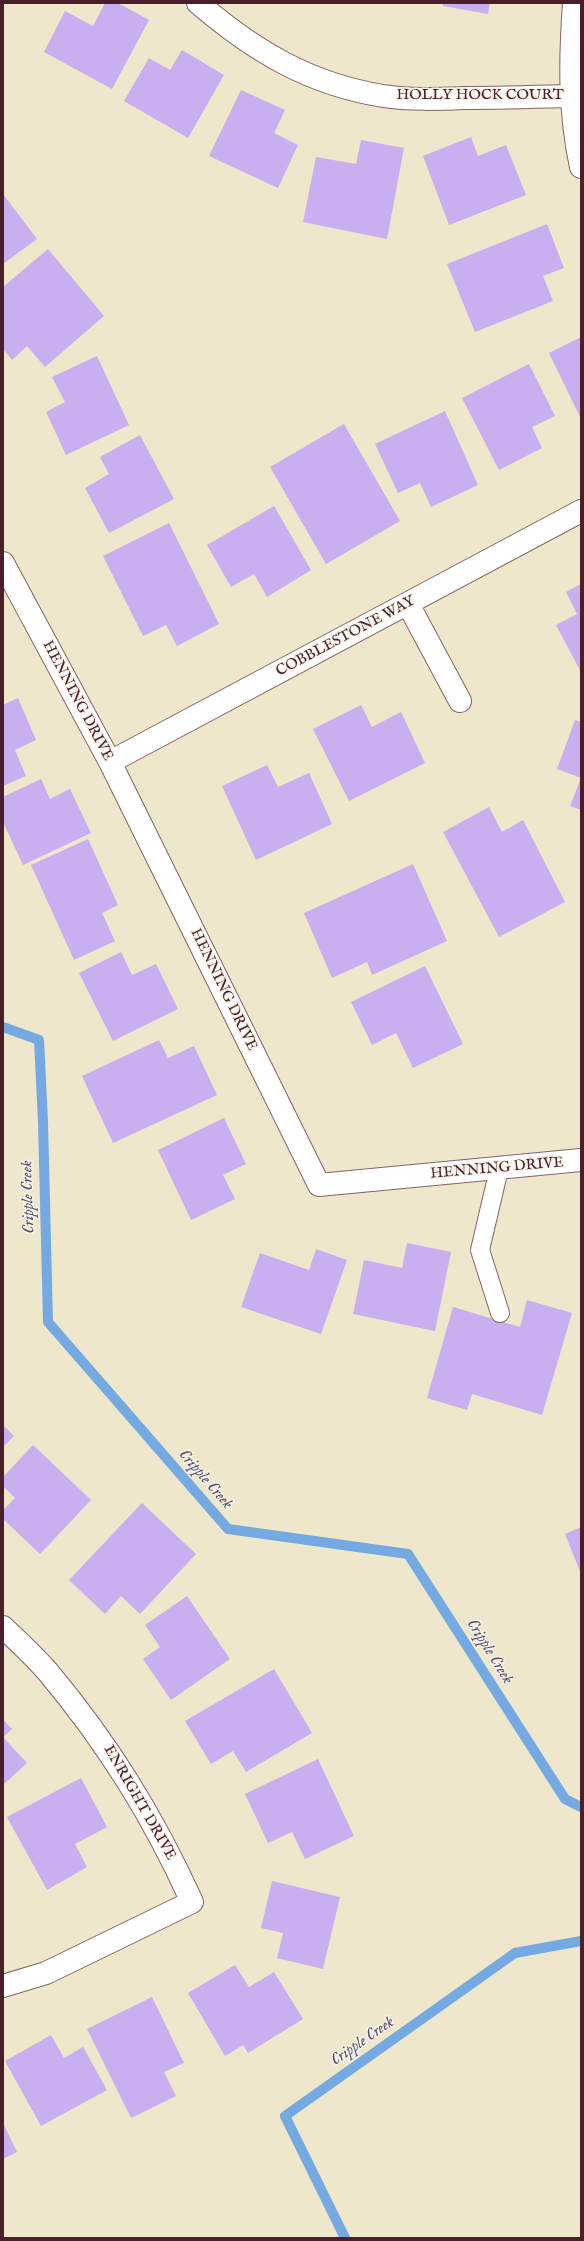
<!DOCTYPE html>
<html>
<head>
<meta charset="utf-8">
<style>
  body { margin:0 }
  #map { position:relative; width:584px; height:2241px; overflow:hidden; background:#eee7cb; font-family:"IM FELL English",serif }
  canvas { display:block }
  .frame { position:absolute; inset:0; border:4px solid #4a1f2b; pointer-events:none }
</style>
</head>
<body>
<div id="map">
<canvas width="584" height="2241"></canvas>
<div class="frame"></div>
</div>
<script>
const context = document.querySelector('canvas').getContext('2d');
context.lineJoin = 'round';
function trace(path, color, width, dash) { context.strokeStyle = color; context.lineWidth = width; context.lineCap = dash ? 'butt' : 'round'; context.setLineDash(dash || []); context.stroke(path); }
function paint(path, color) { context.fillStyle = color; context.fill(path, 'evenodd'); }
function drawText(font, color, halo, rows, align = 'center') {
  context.font = font + ' "IM FELL English",serif'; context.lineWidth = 3; context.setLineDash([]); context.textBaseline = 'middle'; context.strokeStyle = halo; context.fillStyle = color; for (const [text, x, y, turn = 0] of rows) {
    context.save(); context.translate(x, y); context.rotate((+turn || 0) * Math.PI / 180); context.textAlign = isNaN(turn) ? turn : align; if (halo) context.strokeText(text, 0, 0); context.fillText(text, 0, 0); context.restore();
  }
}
const stream = new Path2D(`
  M3,1027l36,13 4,82 5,200 180,207 180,25 157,245 16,8
  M345,2238l-60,-122 230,-163 66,-12`);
const building = new Path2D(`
  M105,3h13l31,17 -37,69 -68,-37 21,-41 28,15z
  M443,3h47l-2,11 -45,-8z
  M182,50l42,25 -36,63 -64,-37 25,-43 21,12z
  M241,90l44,20 -11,23 24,12 -20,43 -69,-32z
  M471,137l7,19 28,-11 20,50 -77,30 -26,-69z
  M361,140l43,8 -17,91 -84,-17 13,-65 40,7z
  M3,194l34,45 -34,25z
  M547,224l17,44 -21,8 10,25 -78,31 -28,-68z
  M48,249l56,67 -59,51 -18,-21 -15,14 -9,-11v-62z
  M581,337v82l-32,-66z
  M97,356l32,69 -63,30 -20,-43 19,-10 -13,-25z
  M529,364l26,52 -23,11 10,21 -43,22 -37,-72z
  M445,411l33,74 -47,22 -11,-24 -22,10 -23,-49z
  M344,424l56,97 -74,43 -56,-97z
  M140,435l34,64 -65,34 -24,-45 24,-14 -9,-17z
  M274,506l37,64 -44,27 -13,-23 -23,13 -24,-42z
  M169,523l50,101 -42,22 -11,-21 -23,11 -40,-80z
  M581,584v88l-25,-47 21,-11 -11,-22z
  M18,698l18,42 -21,10 11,26 -23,10v-81z
  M361,705l11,22 29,-15 24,51 -76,38 -36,-72z
  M575,720l6,2v88l-11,-4 11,-28 -24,-9z
  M267,765l11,22 31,-14 23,51 -76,36 -34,-74z
  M41,779l9,20 20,-10 21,44 -68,32 -20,-43v-25z
  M489,807l13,25 21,-12 42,82 -66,35 -56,-105z
  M88,839l30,66 -16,8 13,28 -41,19 -43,-95z
  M413,864l34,77 -75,34 -5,-13 -35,16 -28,-65z
  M121,952l11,23 24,-11 22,45 -65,32 -34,-68z
  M425,966l38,78 -50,24 -17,-35 -24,12 -21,-43z
  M159,1040l9,18 26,-12 23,49 -104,48 -31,-67z
  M224,1118l22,46 -23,11 12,24 -44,21 -33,-70z
  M407,1243l44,9 -16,79 -82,-17 11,-54 38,8z
  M316,1249l31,11 -26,74 -80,-27 19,-54 49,17z
  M527,1300l45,13 -30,102 -70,-21 -5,16 -40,-12 26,-91 67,20z
  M3,1425l11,11 -11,11z
  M33,1445l58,55 -51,54 -37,-35v-9l12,-12 -12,-12v-9z
  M142,1503l54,51 -56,60 -19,-18 -16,18 -36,-34z
  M581,1527v47l-16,-40z
  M187,1596l43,63 -59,41 -28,-41 17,-12 -15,-22z
  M274,1669l38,64 -66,39 -13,-21 -22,13 -26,-43z
  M3,1719l9,10 -9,8 24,26 -24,22z
  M318,1759l36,77 -49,23 -13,-27 -24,11 -23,-49z
  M81,1778l26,49 -32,17 12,23 -40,23 -40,-73z
  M272,1881l68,16 -17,72 -46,-11 6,-25 -22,-5z
  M235,1965l14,22 25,-15 29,47 -55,34 -5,-8 -18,11 -37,-63z
  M152,1997l32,66 -20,9 12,24 -45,22 -44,-89z
  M51,2035l13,23 19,-11 24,43 -66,36 -36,-65z
  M3,2123l14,29 -14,7z`);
const service = new Path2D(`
  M499,1169l-19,81 20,63`);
const minor = new Path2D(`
  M198,3c56,48 111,81 185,93 26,4 55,3 82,2 35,0 70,-1 106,-2
  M574,3c-4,55 -5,109 7,164
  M3,563l107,199 209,423 262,-25
  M408,604l52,97
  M110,762l471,-251
  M3,1627c15,14 31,29 45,45 60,72 105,144 144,230l-146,71 -43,13`);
const streetNames = [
  ["HOLLY HOCK COURT",480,96],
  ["COBBLESTONE WAY",346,637,-28],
  ["HENNING DRIVE",77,701,62],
  ["HENNING DRIVE",223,990,64],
  ["HENNING DRIVE",497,1169,-5],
  ["ENRIGHT DRIVE",139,1803,60]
];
const waterNames = [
  ["Cripple Creek",29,1197,-92],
  ["Cripple Creek",205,1480,49],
  ["Cripple Creek",489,1652,58],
  ["Cripple Creek",363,2042,-35]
];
trace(stream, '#74a9e2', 10);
paint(building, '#c8afef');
trace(service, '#836563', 20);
trace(minor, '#836563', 24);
trace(service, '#fff', 18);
trace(minor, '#fff', 22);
drawText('15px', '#4a1f2b', '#f7f3e8', streetNames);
drawText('italic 16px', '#594f6b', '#f7f3e8', waterNames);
</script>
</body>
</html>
